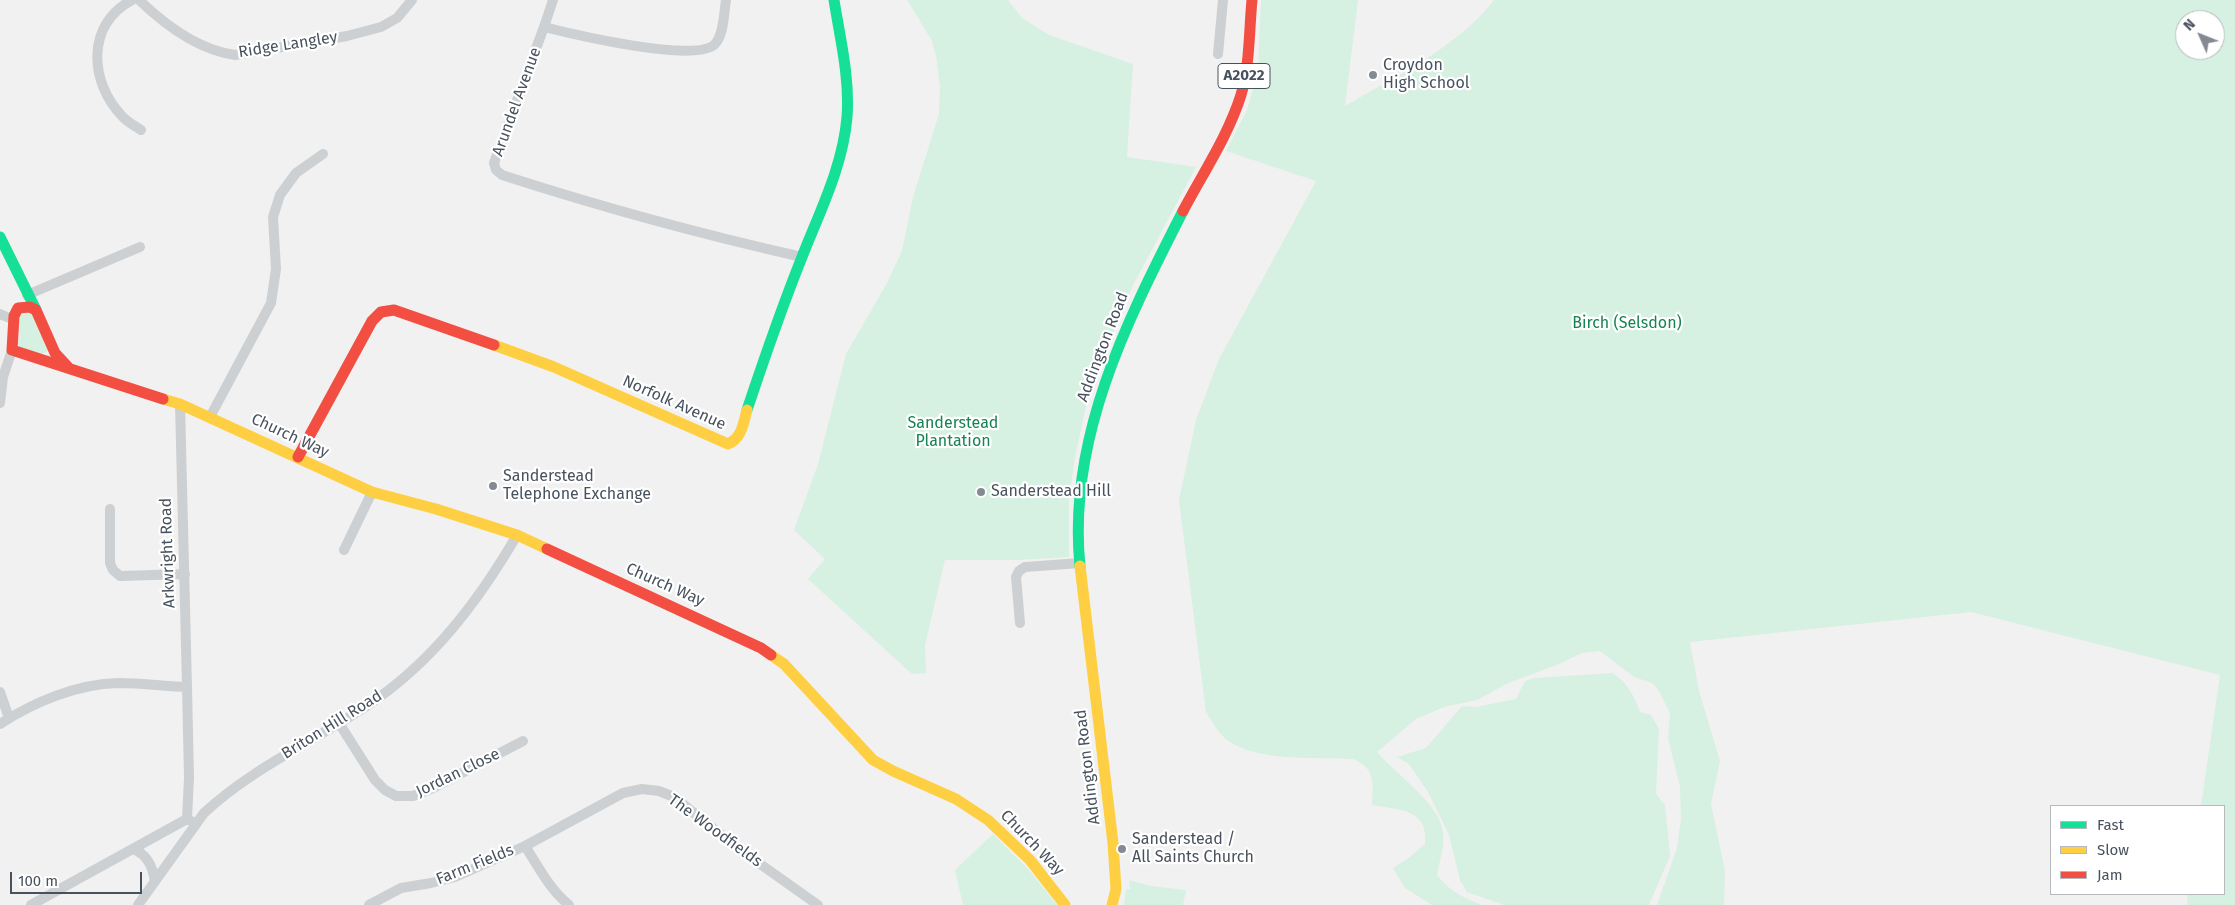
<!DOCTYPE html>
<html>
<head>
<meta charset="utf-8">
<style>
  body { margin:0 }
  #map { position:relative; width:2235px; height:905px; overflow:hidden; background:#f2f1f1; font-family:"Fira Sans",sans-serif }
  canvas { display:block }
  .legend { position:absolute; left:2050px; top:805px; width:175px; height:90px; box-sizing:border-box; background:#fff; border:1px solid #b6babf; margin:0; padding:6px 9px; list-style:none; font-size:15px; color:#48525e }
  .legend li { display:flex; align-items:center; gap:10px; height:25px }
  .legend b { width:25px; border:1px solid #b6babf }
  .north { position:absolute; left:2175px; top:10px; width:50px; height:50px; box-sizing:border-box; background:#fff; border:1px solid #b6babf; border-radius:50%; rotate:314deg; font-size:14px; font-weight:700; line-height:20px; text-align:center; color:#48525e }
  .north::after { content:''; display:block; margin:auto; width:18px; height:22px; background:#848a91; clip-path:polygon(50% 0,100% 100%,50% 72%,0 100%) }
  .scale { position:absolute; left:10px; top:872px; width:132px; height:22px; box-sizing:border-box; border:2px solid #48525e; border-top:0; padding-left:6px; font-size:15px; line-height:18px; white-space:nowrap; color:#48525e; -webkit-text-stroke:4px #fff; paint-order:stroke }
</style>
</head>
<body>
<div id="map">
<canvas width="2235" height="905"></canvas>
<ul class="legend">
<li><b style="height:6px;background:#16e098"></b>Fast</li>
<li><b style="height:6px;background:#ffcf43"></b>Slow</li>
<li><b style="height:6px;background:#f24e42"></b>Jam</li>
</ul>
<div class="north">N</div>
<div class="scale">100 m</div>
</div>
<script>
const context = document.querySelector('canvas').getContext('2d');
context.lineJoin = 'round';
function paint(path, color) { context.fillStyle = color; context.fill(path, 'evenodd'); }
function trace(path, color, width, dash) { context.strokeStyle = color; context.lineWidth = width; context.lineCap = dash ? 'butt' : 'round'; context.setLineDash(dash || []); context.stroke(path); }
function drawText(font, color, halo, rows, align = 'center') {
  context.font = font + ' "Fira Sans",sans-serif'; context.lineWidth = 4.5; context.setLineDash([]); context.textBaseline = 'middle'; context.strokeStyle = halo; context.fillStyle = color; for (const [text, x, y, turn = 0] of rows) {
    context.save(); context.translate(x, y); context.rotate((+turn || 0) * Math.PI / 180); context.textAlign = isNaN(turn) ? turn : align; if (halo) context.strokeText(text, 0, 0); context.fillText(text, 0, 0); context.restore();
  }
}
const green = new Path2D(`
  M907,0h101l14,18 27,17 84,29 -6,93 69,10 -64,120 -43,105 -14,65 -6,43v57l-52,3h-72l-20,85 1,28 -14,1 -104,-95 17,-20 -31,-29 24,-66 28,-110 41,-71 15,-32 11,-54 26,-83 1,-27 -4,-32 -5,-16z
  M1261,0h97l-13,106c51,-30 113,-59 149,-106h741v905h-48l1,-11h36v-88h-23l19,-131 -249,-63 -281,30 9,49 21,70 -9,43 14,67 -1,34h-67l20,-57 4,-29 -1,-32 -12,-49 2,-25 -11,-22 -7,-8 -18,-6 -34,-26 -18,2 -23,11 -53,20 -29,16 -33,7 -28,12 -39,33c19,23 62,50 66,80 2,14 -4,30 -6,43 14,17 25,22 45,30h-50l-27,-17 -12,-20 17,-11 15,-13c4,-36 -27,-34 -53,-39 1,-21 4,-37 -19,-46 -36,-2 -97,3 -126,-19 -8,-6 -15,-19 -21,-28l-27,-212 17,-80 23,-61 97,-178 -90,-30 21,-41 11,-39zM2185,20h30v30h-30z
  M31,311l17,40 -6,3 -22,-5 -2,-7 2,-7 -4,-21z
  M1613,673c15,11 21,22 27,39l11,3 8,14 -3,65 9,11 5,51 -21,49h-145l-37,-13 -7,-12 -11,-45 -21,-43 -19,-28 -12,-7 29,-9 36,-42 14,1 40,-8 9,-18 9,-3z
  M993,834l36,36 28,35h-94l-8,-35z
  M1129,880l21,6 36,4 -3,15h-59l2,-16h4z`);
const street = new Path2D(`
  M132,0c-46,24 -43,82 -10,116 5,6 13,10 19,14
  M139,0c26,25 59,50 96,55l112,-19 34,-9 16,-9 15,-18
  M726,0c-2,12 -2,35 -11,44 -18,20 -143,-10 -171,-17l-50,136 2,7 6,5c99,32 198,59 300,82
  M544,27l9,-27
  M1218,54l5,-54
  M27,295l113,-48
  M0,314l12,5
  M0,403l3,-26 9,-27
  M180,404l7,283 2,91 -2,41
  M210,417l61,-114 5,-34 -3,-52 7,-22 16,-22 27,-19
  M110,509v54l3,7 7,6 65,-2
  M344,550l28,-58
  M1020,623l-4,-46 3,-6 6,-4 55,-4
  M0,692l9,26
  M339,723l36,57 10,10 11,6h17l18,-7 92,-48
  M0,724c34,-22 77,-40 118,-41 23,0 46,3 69,4
  M525,846c13,20 25,44 44,59
  M133,849c14,5 20,18 22,33
  M31,905l156,-86 4,2
  M138,905l66,-92c47,-44 108,-71 161,-106 66,-43 113,-105 152,-172
  M369,905l32,-17 30,-5 24,-6 70,-31 98,-53 19,-4 17,2 15,6 65,52 79,56`);
const fast = new Path2D(`
  M0,237l36,73
  M747,410c17,-51 35,-103 55,-153 18,-46 41,-91 45,-140 3,-39 -7,-79 -13,-117
  M1080,566c-13,-128 47,-245 103,-355`);
const slow = new Path2D(`
  M494,345l60,22 174,77c14,-6 15,-20 19,-34
  M163,399l17,5 192,88 64,17 81,26 30,14
  M1080,566l33,277 3,46 -4,16
  M771,655l13,9 89,96 20,11 63,28 32,21 42,40 35,45`);
const jam = new Path2D(`
  M1183,211c20,-38 45,-75 58,-116 9,-31 8,-64 11,-95
  M68,367l-13,-14 -19,-43 -6,-3 -12,1 -4,8 -2,34 151,49
  M298,457l74,-136 9,-9 13,-2 100,35
  M547,549l214,99 10,7`);
const markers = [
  [1373,75,5,"#848a91"],
  [493,486,5,"#848a91"],
  [981,492,5,"#848a91"],
  [1122,849,5,"#848a91"]
];
const shields = [
  [1244,76,52]
];
const shieldNames = [
  ["A2022",1244,76]
];
const streetNames = [
  ["Ridge Langley",288,45,-9],
  ["Arundel Avenue",517,102,-70],
  ["Addington Road",1103,347,-69],
  ["Norfolk Avenue",674,403,24],
  ["Church Way",290,436,25],
  ["Arkwright Road",168,553,-92],
  ["Church Way",665,585,24],
  ["Briton Hill Road",332,725,-32],
  ["Addington Road",1088,767,-97],
  ["Jordan Close",458,773,-26],
  ["The Woodfields",715,831,36],
  ["Church Way",1032,843,46],
  ["Farm Fields",475,865,-22]
];
const poiNames = [
  ["Croydon",1383,66],
  ["High School",1383,84],
  ["Sanderstead",503,477],
  ["Telephone Exchange",503,495],
  ["Sanderstead Hill",991,492],
  ["Sanderstead /",1132,840],
  ["All Saints Church",1132,858]
];
const parkNames = [
  ["Birch (Selsdon)",1627,324],
  ["Sanderstead",953,424],
  ["Plantation",953,442]
];
paint(green, '#d6f0e2');
trace(street, '#cdd0d2', 10);
trace(fast, '#16e098', 11);
trace(slow, '#ffcf43', 11);
trace(jam, '#f24e42', 11);
for (const [x, y, r, color] of markers) { const dot = new Path2D(); dot.arc(x, y, r, 0, 2 * Math.PI); context.fillStyle = color; context.fill(dot); trace(dot, '#fff', 2); }
for (const [x, y, w] of shields) { const box = new Path2D(); box.roundRect(x - w / 2, y - 12.5, w, 25, 4); context.fillStyle = '#fff'; context.fill(box); trace(box, '#48525e', 1); }
drawText('bold 15px', '#48525e', null, shieldNames);
drawText('16px', '#48525e', '#fff', streetNames);
drawText('16px', '#48525e', '#fff', poiNames, 'left');
drawText('16px', '#158352', '#fff', parkNames);
</script>
</body>
</html>
